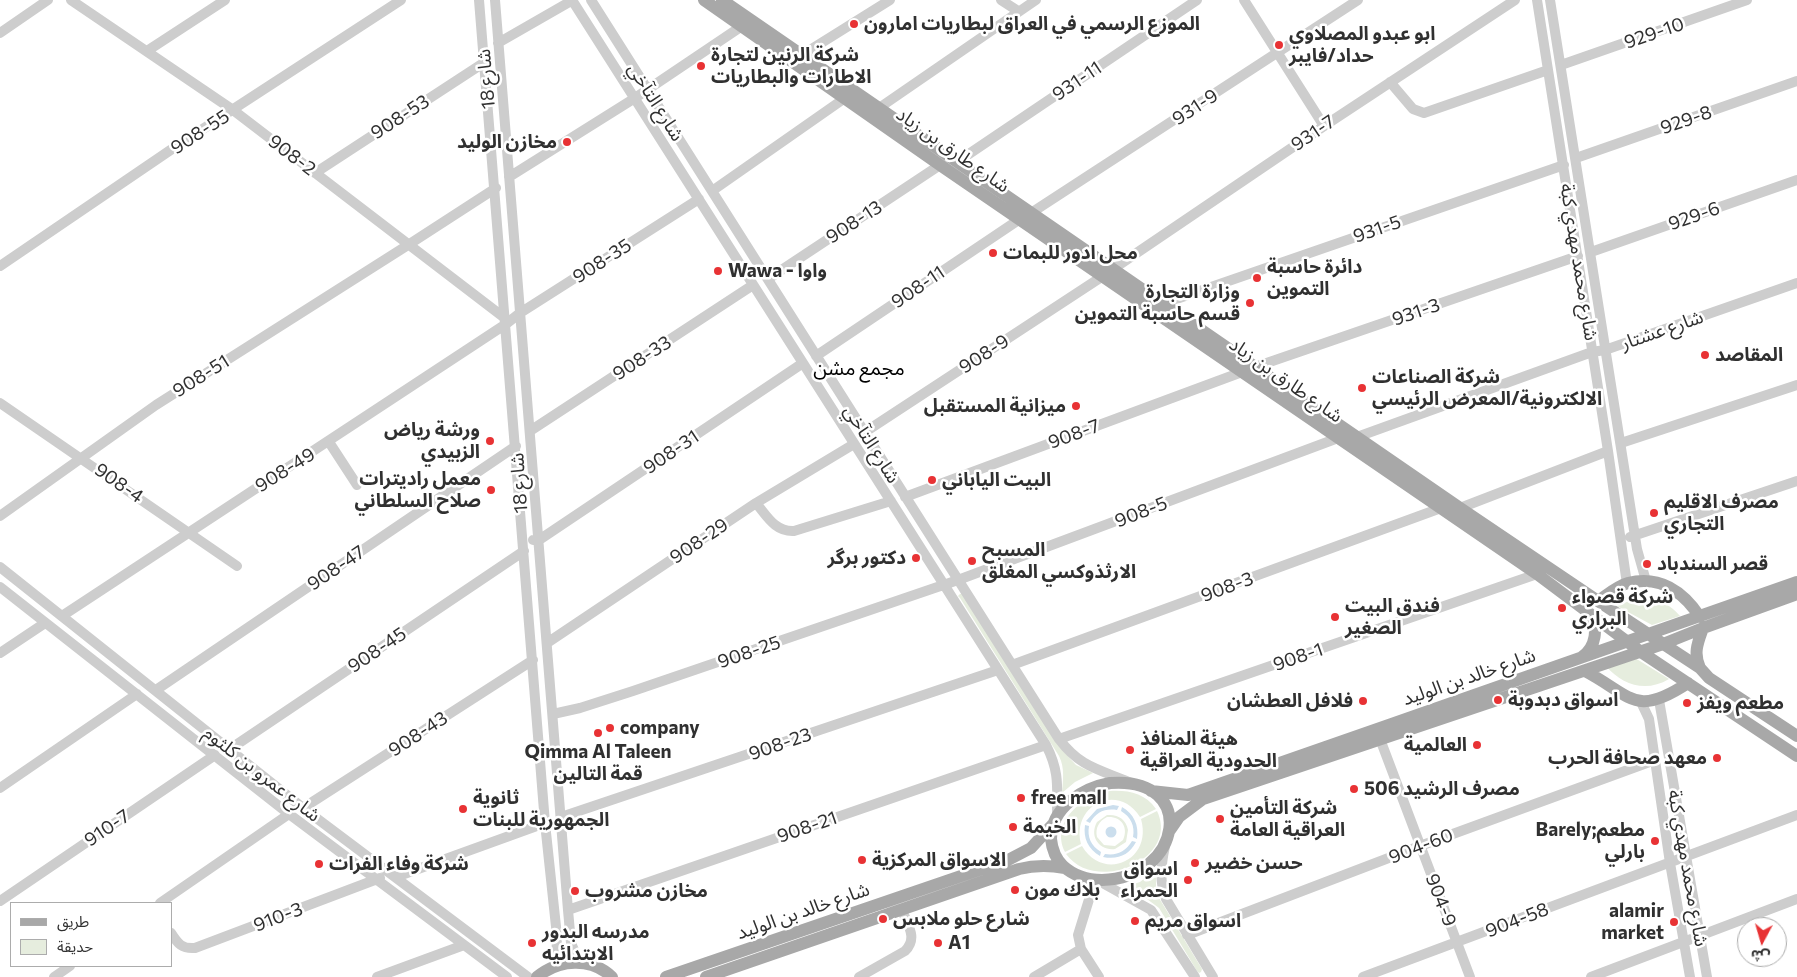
<!DOCTYPE html>
<html>
<head>
<meta charset="utf-8">
<style>
  body { margin:0 }
  #map { position:relative; width:1797px; height:977px; overflow:hidden; background:#fff; font-family:Commissioner,"Noto Sans Arabic",sans-serif }
  canvas { display:block }
  .legend { position:absolute; left:10px; top:902px; width:162px; height:65px; box-sizing:border-box; background:#fff; border:1px solid #acacac; margin:0; padding:6px 9px; list-style:none; font-size:15px; color:#303030 }
  .legend li { display:flex; align-items:center; gap:10px; height:25px }
  .legend b { width:25px; border:1px solid #acacac }
  .north { position:absolute; left:1737px; top:917px; width:50px; height:50px; box-sizing:border-box; background:#fff; border:1px solid #acacac; border-radius:50%; rotate:186deg; font-size:14px; font-weight:700; line-height:20px; text-align:center; color:#303030 }
  .north::after { content:''; display:block; margin:auto; width:18px; height:22px; background:#e83234; clip-path:polygon(50% 0,100% 100%,50% 72%,0 100%) }
</style>
</head>
<body>
<div id="map">
<canvas width="1797" height="977"></canvas>
<ul class="legend">
<li><b style="height:6px;background:#a8a8a8"></b>طريق</li>
<li><b style="height:14px;background:#e6edde"></b>حديقة</li>
</ul>
<div class="north">ش</div>
</div>
<script>
const context = document.querySelector('canvas').getContext('2d');
context.lineJoin = 'round';
function paint(path, color) { context.fillStyle = color; context.fill(path, 'evenodd'); }
function trace(path, color, width, dash) { context.strokeStyle = color; context.lineWidth = width; context.lineCap = dash ? 'butt' : 'round'; context.setLineDash(dash || []); context.stroke(path); }
function drawText(font, color, halo, rows, align = 'center') {
  context.font = font + ' Commissioner,"Noto Sans Arabic",sans-serif'; context.lineWidth = 5; context.setLineDash([]); context.textBaseline = 'middle'; context.strokeStyle = halo; context.fillStyle = color; for (const [text, x, y, turn = 0] of rows) {
    context.save(); context.translate(x, y); context.rotate((+turn || 0) * Math.PI / 180); context.textAlign = isNaN(turn) ? turn : align; if (halo) context.strokeText(text, 0, 0); context.fillText(text, 0, 0); context.restore();
  }
}
const green = new Path2D(`
  M960,594h2l102,158 12,13 17,8 -18,9 -13,11c1,-13 3,-25 -3,-37l-99,-158 -2,-2z
  M1648,597c13,4 23,8 32,19l-28,9 -35,-19 19,-8z
  M1635,658l34,21c-23,14 -47,6 -63,-13z
  M1110,791c18,-1 35,2 46,18l-16,8c-22,-35 -69,-12 -59,27l-16,8c-15,-31 18,-56 45,-61z
  M1157,811c23,48 -61,84 -91,43l16,-8c21,36 71,15 59,-27z
  M1107,815c11,-1 19,4 21,15l-2,12 -11,7c-16,2 -26,-13 -18,-27zM1107,817c14,-1 22,10 16,23l-8,6 -11,-1 -7,-8c-2,-9 2,-16 10,-20z
  M1156,869v19l3,10 43,71 -1,3 -2,1 -2,-2 -38,-63 -16,-12 -22,-8 19,-6z`);
const water = new Path2D(`
  M1113,805l6,1 -2,4c-12,-2 -21,2 -27,13l-4,-2 11,-12z
  M1122,807c12,7 17,18 15,32l-4,-2c2,-11 -2,-20 -12,-26z
  M1085,825l4,1c-2,11 2,20 12,26l-1,4c-12,-7 -17,-18 -15,-31z
  M1105.5 832a5.5 5.5 0 1 1 11 0a5.5 5.5 0 1 1-11 0Z
  M1132,841l4,1c-7,13 -18,18 -33,15l2,-3c12,2 21,-3 27,-13z`);
const minor = new Path2D(`
  M71,0l162,110 273,209
  M479,0l66,823 12,113 -1,29
  M495,0l73,910 3,33 8,19
  M572,0l474,745c14,27 11,43 11,72
  M591,0l468,739c21,28 39,30 70,43
  M1001,0l17,11
  M1244,0l80,126
  M1537,0l71,451 19,133
  M1550,0l87,549 9,32
  M0,33l48,-33
  M498,43l75,-43
  M147,51l78,-51
  M802,55l88,-55
  M1561,65l186,-65
  M1390,82l23,27 11,4 124,-43
  M879,108l157,-108
  M1576,158l221,-77
  M957,162l240,-162
  M315,173l170,-111
  M509,177l126,-79 107,-72
  M712,191l133,-93
  M1031,213l327,-213
  M1591,252l206,-72
  M0,266l172,-117 229,-149
  M1113,269l211,-143 191,-126
  M768,279l172,-114
  M1162,304l402,-139
  M816,356l204,-137
  M1255,367l323,-111
  M0,403l237,163
  M530,431l223,-146
  M865,432l238,-156
  M1357,437l235,-85 13,-2 192,-67
  M329,442l28,43
  M1621,443l176,-58
  M905,497l337,-125
  M756,503c11,13 19,29 38,28l97,-30
  M1460,508l148,-57
  M0,516l156,-111 252,-160 88,-57
  M1630,537l167,-56
  M533,540h6l264,-177
  M0,567l303,241 225,169
  M0,587l289,227 218,163
  M62,616c148,-99 297,-194 444,-292l14,-11 179,-114
  M547,643l209,-140 98,-59
  M0,653l45,-30
  M1012,665l429,-157
  M156,690l360,-244
  M1659,700l48,277
  M1641,702l8,17 21,144 20,114
  M553,714l27,-6 53,-17 325,-111 380,-142
  M1059,739l478,-165
  M1380,739l90,238
  M230,749l294,-198
  M0,788l137,-94
  M303,808l230,-148
  M561,817l437,-147
  M1165,846c-4,19 -6,35 1,53l47,78
  M396,877l149,-54
  M1097,880l54,30 44,67
  M0,901l215,-146
  M160,903l129,-89
  M568,910l478,-165
  M171,933c7,11 11,16 24,15l185,-70
  M1187,935l233,-89 235,-86
  M1081,949l18,28
  M54,977l16,-11
  M377,977l87,-32
  M859,977l46,-26c13,-13 3,-25 -3,-41
  M1034,977l47,-28 -3,-14 17,-55
  M1363,977l434,-162
  M1591,977l206,-78`);
const major = new Path2D(`
  M704,0l236,165 597,409 104,78 156,104
  M722,0l738,508 138,93 102,67 9,10 88,58
  M1598,601c9,-6 19,-15 30,-18 31,-8 55,8 72,34
  M1582,657c14,-10 17,-29 7,-43
  M1700,668c-7,-15 -2,-26 3,-40
  M1585,671c47,25 50,47 103,12
  M1110,783c89,-7 72,96 -8,97 -14,0 -28,-4 -39,-14 -7,-7 -11,-17 -12,-27 0,-32 32,-51 59,-56z
  M1151,791l37,4c203,-71 406,-141 609,-213
  M1170,830l9,-13 24,-18 460,-155 40,-16 94,-34
  M537,977c22,-18 54,-20 75,0
  M666,977l342,-117 23,-12 23,-25
  M706,977l313,-108c16,-4 29,-4 46,-1`);
const markers = [
  [854,24,5,"#e83234"],
  [1279,45,5,"#e83234"],
  [701,66,5,"#e83234"],
  [567,142,5,"#e83234"],
  [993,253,5,"#e83234"],
  [718,271,5,"#e83234"],
  [1257,278,5,"#e83234"],
  [1250,303,5,"#e83234"],
  [1705,355,5,"#e83234"],
  [1362,388,5,"#e83234"],
  [1076,406,5,"#e83234"],
  [490,441,5,"#e83234"],
  [932,480,5,"#e83234"],
  [491,490,5,"#e83234"],
  [1654,513,5,"#e83234"],
  [916,558,5,"#e83234"],
  [972,561,5,"#e83234"],
  [1647,564,5,"#e83234"],
  [1562,608,5,"#e83234"],
  [1335,617,5,"#e83234"],
  [1498,700,5,"#e83234"],
  [1363,701,5,"#e83234"],
  [1687,703,5,"#e83234"],
  [610,728,5,"#e83234"],
  [598,733,5,"#e83234"],
  [1477,745,5,"#e83234"],
  [1130,750,5,"#e83234"],
  [1717,758,5,"#e83234"],
  [1354,789,5,"#e83234"],
  [1021,798,5,"#e83234"],
  [463,809,5,"#e83234"],
  [1220,819,5,"#e83234"],
  [1013,827,5,"#e83234"],
  [1655,841,5,"#e83234"],
  [862,860,5,"#e83234"],
  [1195,863,5,"#e83234"],
  [319,864,5,"#e83234"],
  [1188,880,5,"#e83234"],
  [1015,890,5,"#e83234"],
  [575,891,5,"#e83234"],
  [883,919,5,"#e83234"],
  [1135,921,5,"#e83234"],
  [1674,922,5,"#e83234"],
  [532,943,5,"#e83234"],
  [938,943,5,"#e83234"]
];
const poiNames = [
  ["الموزع الرسمي في العراق لبطاريات امارون",864,24],
  ["ابو عبدو المصلاوي",1289,34],
  ["حداد/فايبر",1289,56],
  ["شركة الرنين لتجارة",711,55],
  ["الاطارات والبطاريات",711,77],
  ["مخازن الوليد",557,142,"right"],
  ["محل ادور للبمات",1003,253],
  ["دائرة حاسبة",1267,267],
  ["التموين",1267,289],
  ["Wawa - واوا",728,271],
  ["وزارة التجارة",1240,292,"right"],
  ["قسم حاسبة التموين",1240,314,"right"],
  ["المقاصد",1715,355],
  ["شركة الصناعات",1372,377],
  ["الالكترونية/المعرض الرئيسي",1372,399],
  ["ميزانية المستقبل",1066,406,"right"],
  ["ورشة رياض",480,430,"right"],
  ["الزبيدي",480,452,"right"],
  ["معمل راديترات",481,479,"right"],
  ["صلاح السلطاني",481,501,"right"],
  ["البيت الياباني",942,480],
  ["مصرف الاقليم",1664,502],
  ["التجاري",1664,524],
  ["المسبح",982,550],
  ["الارثذوكسي المغلق",982,572],
  ["دكتور برگر",906,558,"right"],
  ["قصر السندباد",1657,564],
  ["شركة قصواء",1572,597],
  ["البراري",1572,619],
  ["فندق البيت",1345,606],
  ["الصغير",1345,628],
  ["اسواق دبدوبة",1508,700],
  ["فلافل العطشان",1353,701,"right"],
  ["مطعم ويفز",1697,703],
  ["company",620,728],
  ["هيئة المنافذ",1140,739],
  ["الحدودية العراقية",1140,761],
  ["العالمية",1467,745,"right"],
  ["Qimma Al Taleen",598,752,"center"],
  ["قمة التالين",598,774,"center"],
  ["معهد صحافة الحرب",1707,758,"right"],
  ["مصرف الرشيد 506",1364,789],
  ["ثانوية",473,798],
  ["الجمهورية للبنات",473,820],
  ["free mall",1031,798],
  ["شركة التأمين",1230,808],
  ["العراقية العامة",1230,830],
  ["الخيمة",1023,827],
  ["Barely;مطعم",1645,830,"right"],
  ["بارلي",1645,852,"right"],
  ["الاسواق المركزية",872,860],
  ["حسن خضير",1205,863],
  ["شركة وفاء الفرات",329,864],
  ["اسواق",1178,869,"right"],
  ["الحمراء",1178,891,"right"],
  ["بلاك مون",1025,890],
  ["مخازن مشروب",585,891],
  ["alamir",1664,911,"right"],
  ["market",1664,933,"right"],
  ["شارع حلو ملابس",893,919],
  ["اسواق مريم",1145,921],
  ["مدرسه البدور",542,932],
  ["الابتدائيه",542,954],
  ["A1",948,943]
];
const streetNames = [
  ["929-10",1654,33,-19],
  ["شارع 18",486,79,-95],
  ["931-11",1077,81,-34],
  ["شارع التآخي",656,102,58],
  ["931-9",1195,107,-33],
  ["908-53",400,117,-33],
  ["929-8",1686,120,-19],
  ["908-55",200,132,-33],
  ["931-7",1313,133,-34],
  ["شارع طارق بن زياد",953,150,35],
  ["908-2",292,155,37],
  ["929-6",1694,216,-19],
  ["908-13",854,222,-33],
  ["931-5",1377,229,-19],
  ["908-35",602,261,-33],
  ["شارع محمد مهدي كبة",1579,262,81],
  ["908-11",918,287,-34],
  ["931-3",1416,312,-19],
  ["شارع عشتار",1662,330,-19],
  ["908-9",984,354,-33],
  ["908-33",642,358,-33],
  ["908-51",201,376,-32],
  ["شارع طارق بن زياد",1286,380,35],
  ["908-7",1074,434,-20],
  ["شارع التآخي",872,444,58],
  ["908-31",671,452,-34],
  ["908-49",285,470,-32],
  ["908-4",119,483,35],
  ["شارع 18",519,483,-94],
  ["908-5",1141,512,-21],
  ["908-29",699,541,-34],
  ["908-47",336,568,-34],
  ["908-3",1227,587,-20],
  ["908-45",377,650,-34],
  ["908-25",749,652,-19],
  ["908-1",1298,657,-19],
  ["شارع خالد بن الوليد",1469,677,-19],
  ["908-43",418,734,-33],
  ["908-23",780,744,-19],
  ["شارع عمرو بن كلثوم",262,774,38],
  ["908-21",807,827,-19],
  ["910-7",107,828,-34],
  ["904-60",1421,846,-21],
  ["شارع محمد مهدي كبة",1688,868,80],
  ["904-9",1441,900,69],
  ["شارع خالد بن الوليد",803,911,-19],
  ["910-3",278,917,-21],
  ["904-58",1517,920,-21]
];
const neighbourhoodNames = [
  ["مجمع مشن",859,368]
];
paint(green, '#e6edde');
paint(water, '#cbdeed');
trace(minor, '#cdcdcd', 10);
trace(major, '#a8a8a8', 12);
for (const [x, y, r, color] of markers) { const dot = new Path2D(); dot.arc(x, y, r, 0, 2 * Math.PI); context.fillStyle = color; context.fill(dot); trace(dot, '#fff', 2); }
drawText('bold 19px', '#303030', '#fff', poiNames, 'left');
drawText('19px', '#303030', '#fff', streetNames);
drawText('20px', '#000', '#fff', neighbourhoodNames);
</script>
</body>
</html>
